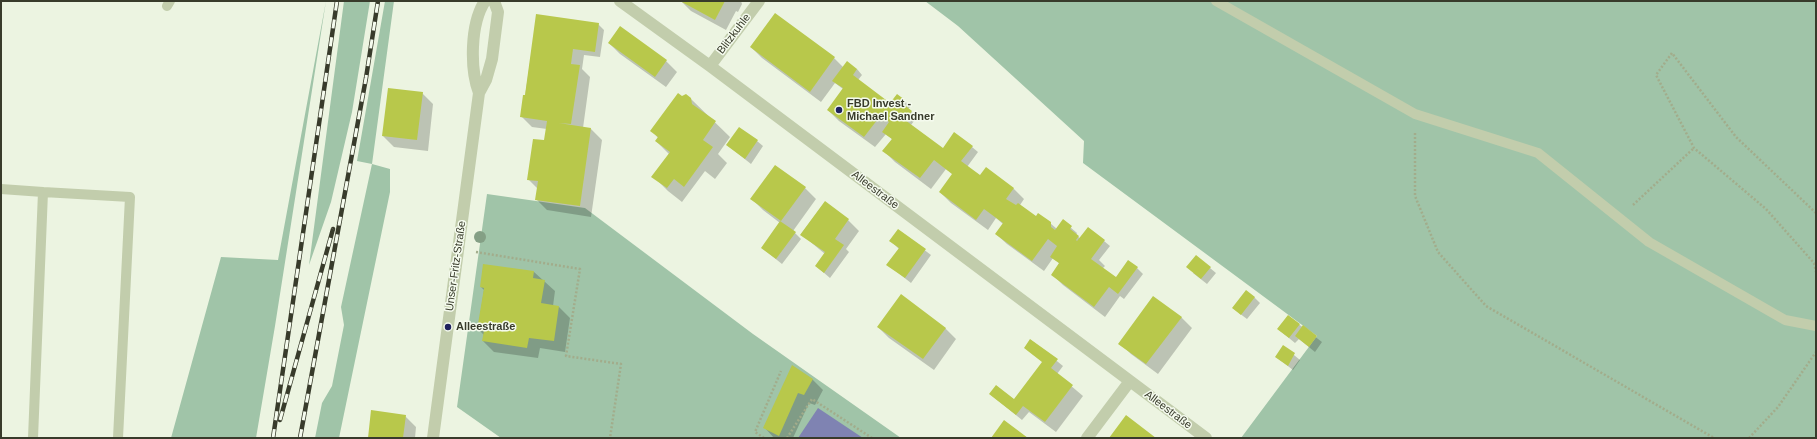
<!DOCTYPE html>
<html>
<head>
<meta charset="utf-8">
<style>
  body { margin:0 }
  #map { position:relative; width:1817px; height:439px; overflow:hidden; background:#ecf4e1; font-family:Helvetica,sans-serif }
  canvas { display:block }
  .frame { position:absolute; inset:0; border:2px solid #383b2b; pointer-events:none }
</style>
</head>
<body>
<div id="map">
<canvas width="1817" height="439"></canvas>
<div class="frame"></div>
</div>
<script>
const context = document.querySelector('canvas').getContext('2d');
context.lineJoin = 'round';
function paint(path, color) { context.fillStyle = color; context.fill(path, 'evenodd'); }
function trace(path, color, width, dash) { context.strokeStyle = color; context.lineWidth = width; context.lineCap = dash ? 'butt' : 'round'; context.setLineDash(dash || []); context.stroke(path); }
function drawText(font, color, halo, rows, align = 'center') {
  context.font = font + ' Helvetica,sans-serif'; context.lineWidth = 3; context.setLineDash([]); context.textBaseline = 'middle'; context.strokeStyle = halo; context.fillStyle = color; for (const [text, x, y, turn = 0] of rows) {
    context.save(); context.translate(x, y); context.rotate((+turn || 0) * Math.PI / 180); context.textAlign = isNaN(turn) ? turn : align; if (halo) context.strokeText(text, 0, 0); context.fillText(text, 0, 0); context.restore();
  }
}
const green = new Path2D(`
  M326,1l-51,325 -19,112h-85l50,-181 57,3z
  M344,1h26l-18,111 -21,90 -22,63z
  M385,1h9l-22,163 18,5v23l-51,246h-24l7,-35 10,-17 12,-61 -3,-18 31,-143 -15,-3z
  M925,1h891v437h-575l76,-102 -234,-173 1,-22 -126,-115z
  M487,194l98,14 168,126 148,104h-400l-44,-31z`);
const water = new Path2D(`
  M818,408l45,30h-65z`);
const shadow = new Path2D(`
  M681,1h60l1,3 -4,8 -2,-1 -10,19 -35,-19z
  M537,15l61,9 6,6 -4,27 -16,-2 -2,14 8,8 -7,51 8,1 11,11 -11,77 -44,-7 -11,-11 2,-10 -10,-10 17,-38 2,-12 -15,-2 -11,-11 4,-20z
  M620,27l46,34 11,11 -11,15 -46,-33 -11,-11z
  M751,47l83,11 9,9 14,2 5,6 -4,5 32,24 7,-9 8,6 5,6 -2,2 9,8 -6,8 32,24 29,-2 6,5 -11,15 14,9 32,12 11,11 -4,6 17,13 13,5 7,6 6,-8 14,12 -1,2 5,4 23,2 6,5 -11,14 6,6 -3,3 14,10 21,-11 6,6 -19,25 -4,-3 -15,21 -42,-32 -11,-11 8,-10 -7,-6 -9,13 -37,-27 -11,-10 7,-10 -7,-6 -8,12 -37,-27 -11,-11 13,-18 -7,-5 -15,20 -36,-27 -11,-11 8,-12 -6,-5 -11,13 -36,-26 -11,-11 15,-21 -8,-6 -14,19 -59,-44z
  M422,93l11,11 -5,47 -34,-4 -11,-11z
  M681,97l10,2 39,38 -12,17 9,9 -12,16 -10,-8 -23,31 -14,-11 -15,-15 16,-22 -13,-13 2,-3 -6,-7z
  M757,141l6,5 -12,18 -24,-19z
  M775,166l30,22 11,11 -23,32 8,8 -19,25 -20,-16 18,-25 -17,-13 -11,-11z
  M825,202l23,18 11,11 -13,18 3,3 -19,26 -14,-12 9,-12 -24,-20z
  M898,230l33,25 -20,28 -23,-18 11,-16 -8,-8z
  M484,265l50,7 21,19 -2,15 6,1 11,11 -5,34 -25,-4 -2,10 -44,-6 -11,-11 1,-6 -6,-6 6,-39 -3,-3z
  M1210,268l6,5 -9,11 -14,-11z
  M1254,297l6,6 -13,16 -8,-6z
  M1288,316l34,26 -7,10 -16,-13 -4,4 -17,-14z
  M1181,317l11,11 -34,46 -27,-20 -11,-11z
  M878,327l67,1 11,11 -22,31 -45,-32z
  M1031,340l32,26 -6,8 26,22 -27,36 -27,-20 -7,8 -32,-26 24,6 29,-38z
  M1283,346l17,14 -7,10 -17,-13z
  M793,367l19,12 11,11 -8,15 -6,-2 -16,35h-19l-9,-10z
  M405,416l11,11 -1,11h-46z`);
const building = new Path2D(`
  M680,1h45l-10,19z
  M775,13l60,44 -25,35 -60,-45z
  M536,14l63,9 -4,29 -22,-3 -2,15 9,1 -9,59 -12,-1 32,5 -11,78 -45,-6 3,-19 -11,-1 6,-41 11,1 3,-19 -27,-4 3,-22h2z
  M620,26l47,34 -12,17 -47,-34z
  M847,61l10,8 -4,6 37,28 7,-9 8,6 -2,4 9,7 -7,9 38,28 11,-16 19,14 -12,15 19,14 6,-8 28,21 -8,11 10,6 2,-2 18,13 2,-3 13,9v5l4,3 8,-11 9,7 -2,3 9,7 -3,4 1,1 11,-14 17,13 -14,19 25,18 12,-17 10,7 -20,27 -9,-7 -15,20 -43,-32 8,-12 -9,-6 7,-11 -9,-7 -16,22 -37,-27 8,-11 -19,-14 -8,11 -37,-28 13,-18 -18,-14 -14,18 -38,-27 10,-12 -10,-7 7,-10 -8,-7 -17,22 -37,-27 16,-22 -11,-7z
  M388,88l35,4 -6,48 -35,-4z
  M678,93l4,3 4,-2 5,4 1,6 24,17 -13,19 10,7 -29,40 -10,-8 -7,9 -16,-11 19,-25 -15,-11 3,-4 -8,-6z
  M739,127l19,13 -13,19 -19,-14z
  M775,165l31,22 -25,34 -31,-22z
  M825,201l24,18 -14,20 9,6 -20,28 -9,-7 10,-14 -25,-17z
  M780,221l16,11 -20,27 -15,-11z
  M898,229l28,20 -21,29 -19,-13 13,-17 -10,-7z
  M1196,255l15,12 -10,12 -15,-12z
  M483,264l51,7 -1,7 12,2 -4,23 18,3 -5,35 -25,-3 -2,10 -45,-7 2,-10 -7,-1 7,-42 -4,-1z
  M1246,290l9,7 -14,18 -9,-7z
  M901,294l45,34 -23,31 -46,-32z
  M1153,296l29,21 -36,47 -28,-20z
  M1288,315l12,9 -11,14 -12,-9z
  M1303,325l14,11 -8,11 -14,-11z
  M1030,339l28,20 -7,9 22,17 -28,37 -22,-16 -7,9 -27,-21 7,-9 18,14 28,-37 -18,-14z
  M1283,345l12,8 -7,13 -13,-9z
  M792,365l21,14 -9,16 -6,-2 -19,43 -16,-8z
  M371,410l35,5 -3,23h-35z
  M1126,415l30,23h-47z
  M1004,420l24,18h-37z`);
const path = new Path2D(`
  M1415,133v63l23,56 48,54 228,132
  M1633,205l61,-57
  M1816,213l-80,-76 -64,-84 -16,22 38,73 72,61 48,54 2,9
  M476,252l104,17 -14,87 55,8 -11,74
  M764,438l-9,-6 26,-61
  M787,438l25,-39 60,39
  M1749,438l29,-31 38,-55`);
const lane = new Path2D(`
  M1216,1l199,113 123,39 111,89 136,78 31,6
  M167,6l3,-5
  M1,189l42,3 -10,246
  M43,192l87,5 -12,241`);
const street = new Path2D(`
  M620,1l90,65 496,372
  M710,66l49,-65
  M479,93c-9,-24 -9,-69 6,-92
  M433,438l46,-345 7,-13 6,-21 6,-47 -4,-11
  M1087,438l43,-57`);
const rail = new Path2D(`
  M280,420l53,-191
  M273,438l64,-437
  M300,438l66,-360 12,-77`);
const trees = [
  [480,237]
];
const markers = [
  [839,110,4,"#1f225e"],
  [448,327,4,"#1f225e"]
];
const streetNames = [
  ["Blitzkuhle",734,34,-53],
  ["Alleestraße",875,190,37],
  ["Unser-Fritz-Straße",456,266,-82],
  ["Alleestraße",1168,410,37]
];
const poiNames = [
  ["FBD Invest -",847,104],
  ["Michael Sandner",847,117],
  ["Alleestraße",456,327]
];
paint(green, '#a0c4a8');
paint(water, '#7f83b2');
paint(shadow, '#0003');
paint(building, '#b8c84b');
trace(path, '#a2ac8b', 2.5, [2, 2]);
trace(lane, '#c2cdac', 10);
trace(street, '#c2cdac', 12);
trace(rail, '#383b2b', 4.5);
trace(rail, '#f5fbee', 3, [9]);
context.fillStyle = '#849f85';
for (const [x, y] of trees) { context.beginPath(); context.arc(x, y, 6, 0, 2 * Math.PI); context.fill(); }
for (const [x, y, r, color] of markers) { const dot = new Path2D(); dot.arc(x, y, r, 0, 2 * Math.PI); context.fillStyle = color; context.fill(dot); trace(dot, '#f5fbee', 1.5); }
drawText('11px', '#383b2b', '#f5fbee', streetNames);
drawText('bold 11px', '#383b2b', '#f5fbee', poiNames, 'left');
</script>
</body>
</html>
